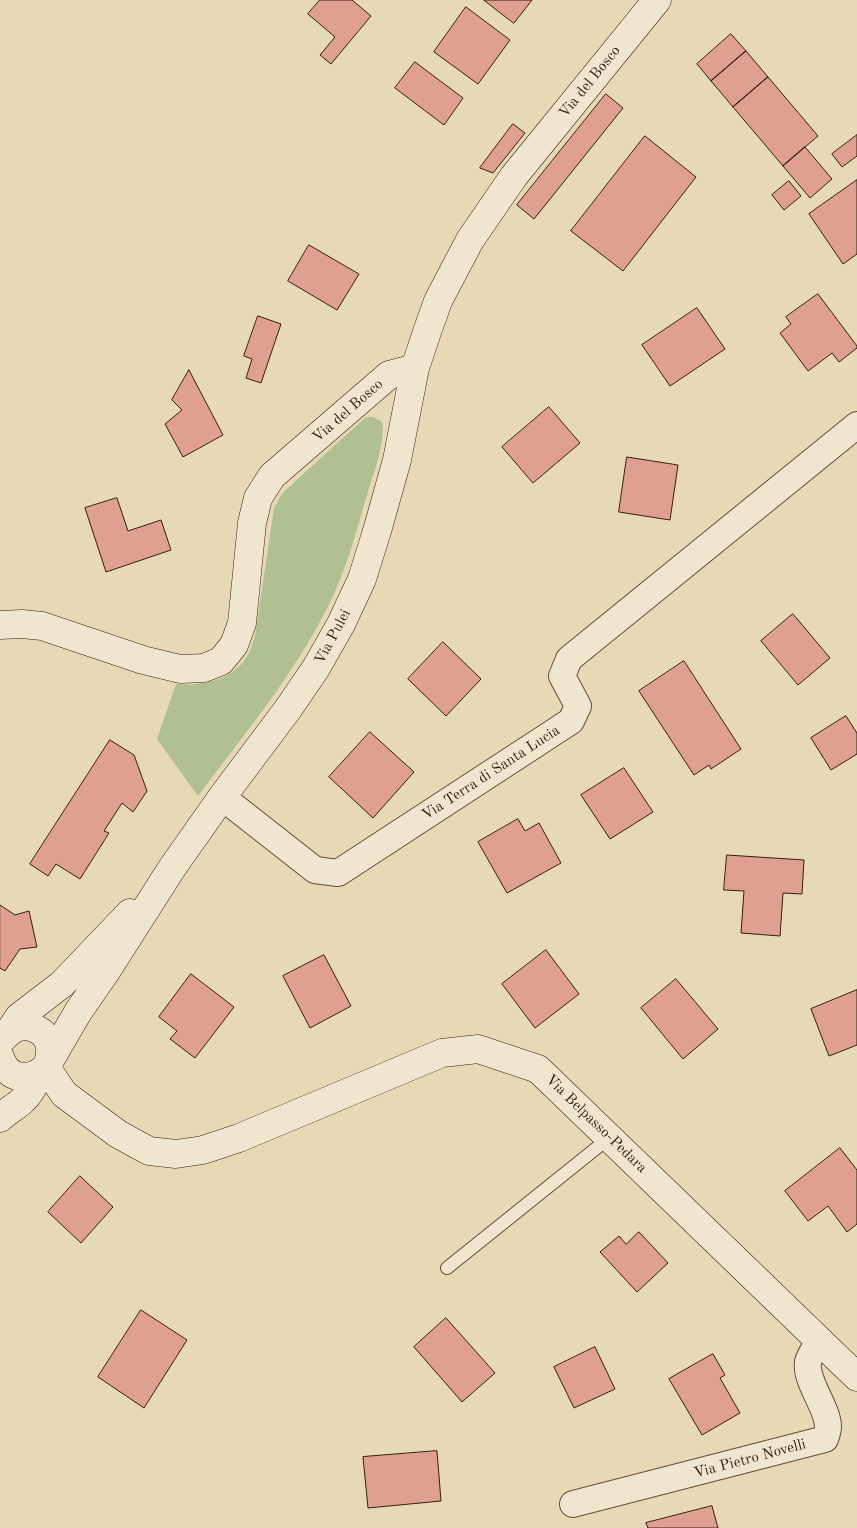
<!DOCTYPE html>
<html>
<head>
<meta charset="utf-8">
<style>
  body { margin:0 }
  canvas { display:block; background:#e8d9b6 }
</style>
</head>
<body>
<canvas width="857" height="1528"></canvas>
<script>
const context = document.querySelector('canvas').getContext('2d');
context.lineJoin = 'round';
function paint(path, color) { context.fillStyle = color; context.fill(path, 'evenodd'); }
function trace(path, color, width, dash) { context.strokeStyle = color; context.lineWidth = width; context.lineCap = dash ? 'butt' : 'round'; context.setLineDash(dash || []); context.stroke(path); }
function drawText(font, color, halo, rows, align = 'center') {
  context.font = font + ' "Old Standard TT",serif'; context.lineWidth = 4; context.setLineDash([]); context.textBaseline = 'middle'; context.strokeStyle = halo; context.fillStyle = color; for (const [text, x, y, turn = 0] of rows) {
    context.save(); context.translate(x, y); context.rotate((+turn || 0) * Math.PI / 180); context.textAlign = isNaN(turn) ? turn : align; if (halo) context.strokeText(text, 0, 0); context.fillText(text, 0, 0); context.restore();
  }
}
const green = new Path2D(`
  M366,417h7l9,5c4,21 -9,52 -15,73 -10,34 -19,69 -34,101 -34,73 -87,136 -135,200l-41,-57 19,-55c29,2 60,-4 74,-33 2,-5 3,-11 5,-15l19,-128 7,-13 9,-9z`);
const building = new Path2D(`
  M320,0h32l19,16 -40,48 -11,-9 15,-18 -27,-23z
  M484,0h48l-18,23z
  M466,7l44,33 -32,44 -44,-32z
  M731,34l15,17 -35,30 -14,-17z
  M746,51l22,26 -35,30 -22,-26z
  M415,62l48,36 -19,27 -49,-37z
  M768,77l50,59 -35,30 -50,-59z
  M606,94l17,14 -89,111 -17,-14z
  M513,124l12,9 -32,40 -13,-5z
  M857,135v21l-15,11 -10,-13z
  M645,136l51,41 -73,94 -52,-40z
  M805,147l27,32 -22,19 -27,-32z
  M857,180v74l-14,10 -34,-50z
  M789,181l12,15 -17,14 -12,-15z
  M309,245l50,29 -22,36 -49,-29z
  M818,294l39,52v2l-18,14 -7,-9 -24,18 -28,-38 11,-9 -5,-7z
  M697,308l28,41 -55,37 -28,-41z
  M258,316l23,8 -20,59 -15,-5 6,-19 -8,-3z
  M189,370l34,65 -40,22 -18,-33 17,-14 -10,-10z
  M549,407l31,36 -47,40 -31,-36z
  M627,457l51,8 -8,55 -51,-8z
  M117,498l11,33 33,-11 10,30 -65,22 -21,-64z
  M793,614l37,44 -32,27 -37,-44z
  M443,642l38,37 -35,37 -38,-37z
  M684,661l57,88 -30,20 -2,-4 -15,10 -55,-84z
  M846,716l11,17v21l-26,16 -20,-32z
  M370,732l44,40 -41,46 -44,-41z
  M110,740l24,15 13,36 -14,21 -11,-9 -18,28 5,2 -29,46 -24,-15 -8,12 -18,-12z
  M624,768l29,44 -43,27 -29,-44z
  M518,819l7,12 14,-8 22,40 -54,30 -29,-51z
  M727,855l77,5 -2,34 -19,-1 -3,43 -39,-3 3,-42 -20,-1z
  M0,905l15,10 14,-4 8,36 -17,2 -15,22 -5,-3z
  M546,950l33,44 -44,34 -33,-44z
  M324,955l27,51 -41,22 -27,-52z
  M191,974l43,33 -39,51 -25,-19 7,-8 -18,-14z
  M676,979l42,50 -35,30 -42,-51z
  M857,990v55l-28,11 -18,-47z
  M840,1148l17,22v54l-10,8 -19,-26 -20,15 -23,-30z
  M80,1176l33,31 -32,36 -33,-31z
  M639,1232l29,31 -31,29 -37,-40 19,-16 7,8z
  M141,1310l46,30 -43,68 -46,-31z
  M446,1318l49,55 -33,29 -48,-55z
  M595,1347l20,42 -41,19 -20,-41z
  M713,1354l12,21 -5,3 20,35 -38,22 -33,-56z
  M437,1451l4,50 -73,7 -5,-51z
  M712,1506l6,22h-70l-2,-5z`);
const lane = new Path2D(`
  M447,1268l162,-130`);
const street = new Path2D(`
  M222,797l93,73 23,3 233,-152 7,-15 -16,-30 7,-17 288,-234
  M573,1504l252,-65c1,-3 3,-8 3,-12 0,-20 -23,-45 -20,-65 2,-8 8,-15 12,-21`);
const secondary = new Path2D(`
  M0,625l22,-1 20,2 101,34 37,9 24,-1 17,-7 13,-16 8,-22 10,-100 6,-25 14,-22 117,-101 26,-7
  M9,1032l10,-15 43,-33 68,-71
  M3,1038c4,-4 8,-8 13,-10 12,-5 29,2 33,15 2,5 1,11 0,16
  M0,1057c7,23 30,26 46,10l32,-55 29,-42 65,-102 50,-71 66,-88 28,-41 25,-44 21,-45 15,-48 20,-71 18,-92 12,-36 11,-31 32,-61 44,-64 143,-176
  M46,1067l18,27 54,40 31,17 27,3 27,-4 36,-12 203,-85 36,-4 60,20 319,308
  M0,1118c7,-7 16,-11 23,-18 8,-7 13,-18 17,-27`);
const streetNames = [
  ["Via del Bosco",590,82,-51],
  ["Via del Bosco",348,411,-41],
  ["Via Pulei",333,637,-62],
  ["Via Terra di Santa Lucia",491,773,-33],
  ["Via Belpasso-Pedara",596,1124,44],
  ["Via Pietro Novelli",750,1459,-15]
];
paint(green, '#b1c092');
paint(building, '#dfa08f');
trace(building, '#371d0c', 1);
trace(lane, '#634c36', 14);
trace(street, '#634c36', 28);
trace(secondary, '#371d0c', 29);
trace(lane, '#f0e6d0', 12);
trace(street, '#f0e6d0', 26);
trace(secondary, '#f0e6d0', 28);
drawText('15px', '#371d0c', '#f0e6d0', streetNames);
</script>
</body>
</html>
